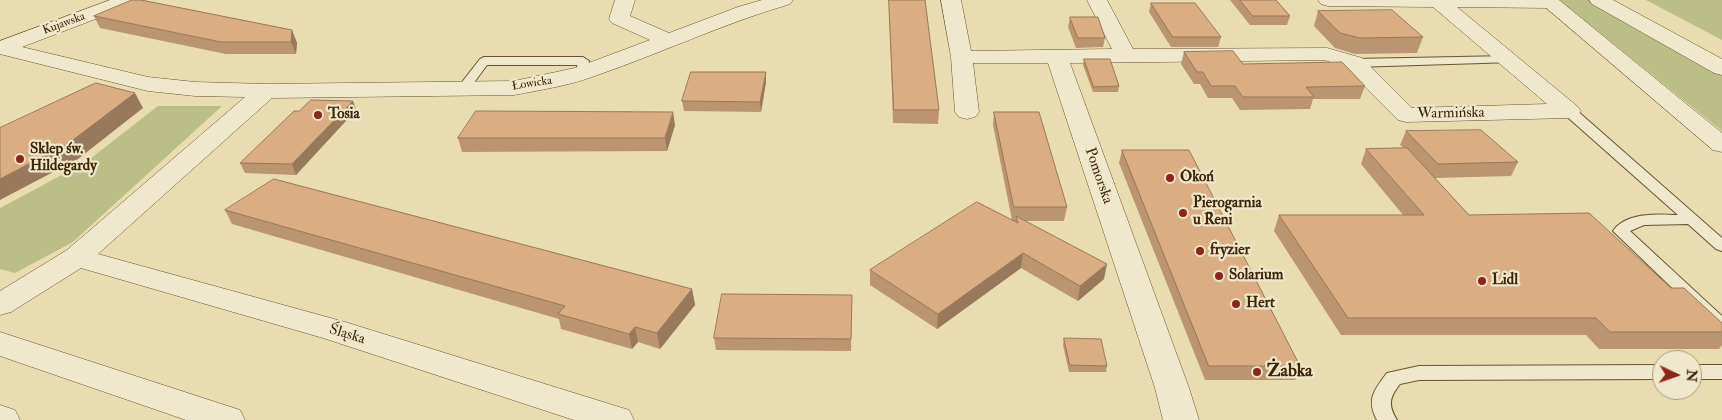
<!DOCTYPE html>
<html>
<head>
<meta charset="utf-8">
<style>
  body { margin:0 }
  #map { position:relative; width:1722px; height:420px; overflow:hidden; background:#e8dcb0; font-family:"IM FELL Double Pica",serif }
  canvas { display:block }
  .north { position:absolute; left:1652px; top:350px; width:50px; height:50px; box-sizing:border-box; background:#f0e8cc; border:1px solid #a99a7e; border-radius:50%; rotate:93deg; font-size:14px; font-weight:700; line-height:20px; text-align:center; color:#3f2508 }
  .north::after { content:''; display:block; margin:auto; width:18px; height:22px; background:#8f2418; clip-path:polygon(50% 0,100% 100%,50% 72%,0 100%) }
</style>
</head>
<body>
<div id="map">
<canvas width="1722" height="420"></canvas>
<div class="north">N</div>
</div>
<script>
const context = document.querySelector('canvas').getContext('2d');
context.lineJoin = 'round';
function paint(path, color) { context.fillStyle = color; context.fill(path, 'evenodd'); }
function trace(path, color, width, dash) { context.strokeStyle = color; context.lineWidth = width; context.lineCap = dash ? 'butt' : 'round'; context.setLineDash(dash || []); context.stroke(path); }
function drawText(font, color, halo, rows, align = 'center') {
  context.font = font + ' "IM FELL Double Pica",serif'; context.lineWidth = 4.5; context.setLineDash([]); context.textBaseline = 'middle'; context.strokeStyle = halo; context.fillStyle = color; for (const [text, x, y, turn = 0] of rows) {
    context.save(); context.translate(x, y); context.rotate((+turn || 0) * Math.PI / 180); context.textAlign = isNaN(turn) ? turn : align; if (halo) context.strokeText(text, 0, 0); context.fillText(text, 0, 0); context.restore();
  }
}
const green = new Path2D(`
  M1559,0h31l132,74v57z
  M1646,0h76v40z
  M158,106h64l-149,136 -58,31 -15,-4v-61l86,-46z`);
const service = new Path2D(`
  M1510,56l4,2 2,2 -2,2 -160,5 -6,-4 6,-4z
  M484,57h99l6,4 -2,15h-8l-2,-11h-90l-20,27h-8l-2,-3 2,-3 21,-27z
  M1569,107l5,1 148,130v13l-6,-2 -28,-25 -44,1 -14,6 92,85v16l-6,-2 -103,-99c13,-19 45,-17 65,-16l-114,-101 -1,-3 1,-3z
  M1662,365v14l-243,1 -19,4c-11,14 -12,21 -3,36h-20c-11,-20 -3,-30 10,-47l32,-7z
  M1692,365h30v14h-30z`);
const minor = new Path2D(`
  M110,0h28l-3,4 -113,43 126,30 47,5 71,2 248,-3 61,-13 75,-28 -38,-17 -3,-4 6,-19h20l-5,16 39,17 69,-26 24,-7h31l-3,4c-68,20 -131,50 -198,73 -25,9 -52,13 -78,18l-242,3 -174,156 247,68 284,88 5,10h-60l-251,-82 -242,-70 -70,44 -11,3v-24l67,-41 178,-153 -50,-1 -47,-5 -148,-37v-13z
  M941,0h20l10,51 141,-2 -25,-49h20l26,49 194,-1 35,10 50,50 135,-4 -114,-97 -105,-1 -7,-2 -3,-4h240l2,2 -3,4 -7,2 -93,-1 120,99 4,5 -4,5 -8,2 -163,4 -8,-2 -52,-52 -21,-8 -255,3 119,325 10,32h-36l-8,-32 -107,-325h-75l6,49 -4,5 -8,2 -8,-2 -4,-5 -4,-55z`);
const tertiary = new Path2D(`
  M1537,0h22l163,133v19l-9,-2z
  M1589,0h24l109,59v16l-8,-2 -122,-69z
  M0,332l240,78 5,10h-59l-186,-64z
  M0,405l15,5 5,10h-20z`);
const wall = new Path2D(`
  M889,0l50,110 -1,14 -45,-1z
  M1230,0h46l14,16 -3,9h-37z
  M1151,3l70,34 -3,10h-47l-22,-35z
  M1318,11l105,26 -6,16 -62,1 -20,-6 -21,-22z
  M94,16l198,14 5,13 -1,11h-70l-126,-26z
  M1070,17l35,21 -2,9 -27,1 -8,-21z
  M1184,52l59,12 122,22 -5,13h-47l-3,10 -70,1 -8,-12h-24l-8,-14h-6l-13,-20z
  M1084,59l35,27 -1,6h-25l-10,-27z
  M766,82l-5,30 -77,-1 -2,-10z
  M353,101l3,9 -60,65 -51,-2 -5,-10 59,-52z
  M994,112l73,95 -3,14h-38l78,58 -26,22 -57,-33 -84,61 -67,-44v-15l142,-50 -19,-95z
  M675,125l-8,26 -205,1 -4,-14z
  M1406,131l112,31 -7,14 -76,2 34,37 202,73 51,35v22l-3,4h-120l-13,-14h-245l-67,-104 5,-16h124l-42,-51 5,-15 38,-1 -4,-3z
  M1122,150l178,216 -5,14h-90l-86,-217z
  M225,210l467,79 3,16 -35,44 -22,-7 -6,7 -71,-20 -2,-10 -327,-95z
  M852,295l-1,56 -135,-1 -2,-12z
  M1064,338l43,28 -1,6h-37l-6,-27z`);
const shadedWall = new Path2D(`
  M292,30l5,13 -1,11 -5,-12z
  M766,72v10l-5,30 -1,-10z
  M135,93l8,15 -65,51 -78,41v-21z
  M353,101l3,9 -60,65 -4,-11z
  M673,112l2,13 -8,26 -2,-13z
  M1023,253l-2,15 -84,61 1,-15z
  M1107,264l-3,15 -26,22 2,-15z
  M692,289l3,16 -35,44 -3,-16z
  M635,327l3,15 -6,7 -3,-15z`);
const building = new Path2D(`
  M132,0h9l151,30 -1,12h-70l-127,-26z
  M889,0h36l14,110h-45z
  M1240,0h36l14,16h-37z
  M1151,3h44l26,34h-48z
  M1392,10l31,27 -63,1 -20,-5 -22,-22z
  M1070,17h28l7,21h-27z
  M1233,51l10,13 99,-2 23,24 -59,1 8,10h-71l-8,-11h-24l-8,-14h-6l-13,-20z
  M1084,59h26l9,27 -25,1z
  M691,72h75l-6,30 -78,-1z
  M96,83l39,10 -66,50 -69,36v-51z
  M311,100l42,1 -61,63 -52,-1 54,-52h5z
  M476,111l197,1 -8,26h-207z
  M994,112h45l28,95h-53z
  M1481,130l37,32 -80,2 -32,-33z
  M1407,148l62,67 120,-2 82,75h13l38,35v9h-112l-14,-14h-248l-69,-103h145l-58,-66z
  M1122,150h67l111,216h-91z
  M274,179l418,110 -35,44 -22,-6 -6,7 -71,-20 7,-8 -340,-96z
  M977,202l41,21 -2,-7 91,48 -27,22 -57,-33 -85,61 -68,-44z
  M722,294l130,1 -1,44 -137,-1z
  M1064,338l37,1 6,27 -37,-1z`);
const markers = [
  [318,115,5,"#8f2418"],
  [20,159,5,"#8f2418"],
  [1170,178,5,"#8f2418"],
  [1183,213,5,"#8f2418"],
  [1200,251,5,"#8f2418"],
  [1219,276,5,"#8f2418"],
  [1482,281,5,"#8f2418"],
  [1236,304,5,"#8f2418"],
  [1257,372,5,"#8f2418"]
];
const farStreetnames = [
  ["Kujawska",64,24,-20],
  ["Łowicka",532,84,-9]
];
const streetNames = [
  ["Warmińska",1451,114,-1],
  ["Pomorska",1098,176,71],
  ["Śląska",347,335,17]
];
const poiNames = [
  ["Tosia",328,115],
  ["Sklep św.",30,150],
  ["Hildegardy",30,167],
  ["Okoń",1180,178],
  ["Pierogarnia",1193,204],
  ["u Reni",1193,221],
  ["fryzier",1210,251],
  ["Solarium",1229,276],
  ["Lidl",1492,281],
  ["Hert",1246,304]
];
const nearPoinames = [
  ["Żabka",1267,372]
];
paint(green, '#bbbf87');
trace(service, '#695332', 2);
trace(minor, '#695332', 1);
trace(tertiary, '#695332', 1);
paint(service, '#f0e8cc');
paint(minor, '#f0e8cc');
paint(tertiary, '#f0e8cc');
paint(wall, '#bb9570');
paint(shadedWall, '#99795b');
paint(building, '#daad82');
trace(building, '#99795b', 1);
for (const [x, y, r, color] of markers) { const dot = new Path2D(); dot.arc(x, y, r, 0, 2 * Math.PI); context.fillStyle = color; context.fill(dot); trace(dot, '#f0e8cc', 2); }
drawText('12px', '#3f2508', '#f0e8cc', farStreetnames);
drawText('15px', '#3f2508', '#f0e8cc', streetNames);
drawText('bold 15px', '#3f2508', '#f0e8cc', poiNames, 'left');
drawText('bold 18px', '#3f2508', '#f0e8cc', nearPoinames, 'left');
</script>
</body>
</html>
